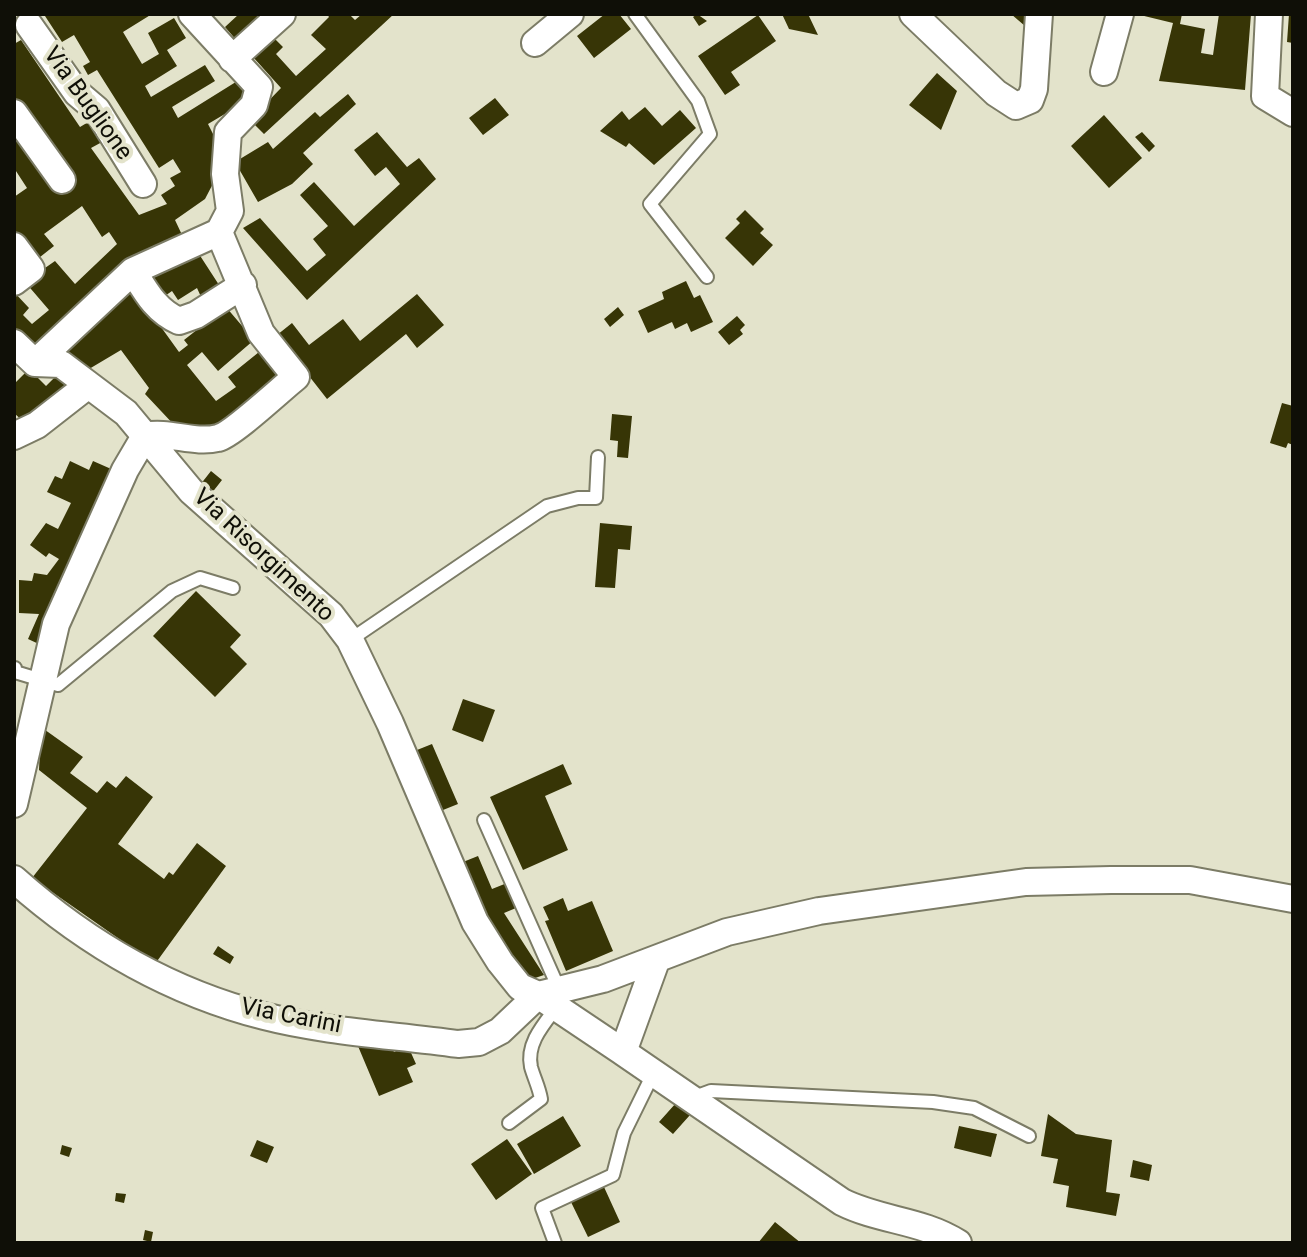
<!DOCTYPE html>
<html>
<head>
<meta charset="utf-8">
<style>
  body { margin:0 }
  #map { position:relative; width:1307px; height:1257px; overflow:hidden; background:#e3e3cb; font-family:Roboto,sans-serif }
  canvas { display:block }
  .frame { position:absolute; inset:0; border:16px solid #0f0f07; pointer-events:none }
</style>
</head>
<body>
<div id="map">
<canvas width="1307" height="1257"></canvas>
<div class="frame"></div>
</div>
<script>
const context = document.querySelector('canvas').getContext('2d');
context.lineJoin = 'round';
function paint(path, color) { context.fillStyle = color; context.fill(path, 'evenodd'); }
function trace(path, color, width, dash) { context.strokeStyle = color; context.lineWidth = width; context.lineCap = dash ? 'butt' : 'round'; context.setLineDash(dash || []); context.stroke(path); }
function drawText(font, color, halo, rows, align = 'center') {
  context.font = font + ' Roboto,sans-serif'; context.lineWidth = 8; context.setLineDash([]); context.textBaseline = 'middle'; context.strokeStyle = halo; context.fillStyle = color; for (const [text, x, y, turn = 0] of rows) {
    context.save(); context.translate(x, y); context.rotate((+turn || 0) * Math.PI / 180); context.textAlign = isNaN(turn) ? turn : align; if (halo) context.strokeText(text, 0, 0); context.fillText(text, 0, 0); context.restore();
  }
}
const building = new Path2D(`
  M48,14h104l-29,18 19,32 17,-10 -11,-21 26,-15 12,20 -19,12 10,16 -32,20 6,11 54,-32 10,16 -43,26 6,11 61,-38 11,19 -42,25 11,22 -6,3 5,25 -13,25 -30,21 8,17 -39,21 -6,-5 -104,101 -20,-20v-42l15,16 -6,7 9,9 17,-14 -24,-28 30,-21 20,23 42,-40 -8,-12 -7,5 -20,-31 -38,28 10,12 -19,15 -21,-28v-36l13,-9 -13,-20v-124l7,-4 59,87 10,-6 12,21 -11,6 48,67 28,-11 -6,-9 14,-9 -5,-8 11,-6 -8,-13 -14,9 -62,-98 -9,5 -5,-9 7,-4 -16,-27 -12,7 -17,-26z
  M239,14h30l-31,28 -13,-15z
  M327,14h22l6,6 7,-6h32l-130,120 -14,-14 31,-32 -28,-31 20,-20 10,10 -7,7 20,22 30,-27 -15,-14 18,-18z
  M605,14h14l12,15 -37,29 -17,-22z
  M697,14l10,7 -8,5 -6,-9z
  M782,14h26l10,21 -29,-6z
  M1011,14h14v12z
  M1136,14h46l-2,10 25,5 -4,24 12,2 6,-41h32l-6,76 -86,-9 14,-58z
  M1289,14h4v29l-6,-1z
  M758,15l18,26 -45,31 9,13 -15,10 -27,-39z
  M937,73l20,18 -16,39 -32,-25z
  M348,94l8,10 -53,49 10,11 -21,20 -34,18 -23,-40 33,-20 5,7 42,-37 5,5z
  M495,98l14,17 -26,20 -14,-17z
  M645,107l17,19 18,-16 16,18 -42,37 -25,-22 -3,4 -26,-16 22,-20 7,9z
  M1104,115l38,43 -33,30 -38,-42z
  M377,132l30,35 12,-9 17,21 -129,121 -64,-72 17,-10 47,53 19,-16 -13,-16 15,-13 -28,-31 14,-13 40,44 46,-42 -14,-17 -11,9 -21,-26z
  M1142,132l13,14 -6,6 -14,-15z
  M745,210l19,19 -4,4 13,12 -20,21 -28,-28 15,-15 -4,-4z
  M197,251l24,37 -19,11 -5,-11 -19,12 -6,-9 -10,7 -16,-23z
  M686,281l8,17 6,-3 13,27 -22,10 -4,-9 -12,6 -3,-7 -24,11 -10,-22 26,-12 -2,-7z
  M130,284l49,68 9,-7 -4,-5 42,-33 28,33 -36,31 -16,-19 -15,13 29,36 20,-14 -8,-10 36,-29 23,27 -70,57 -41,-5 -31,-33 4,-6 -28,-38 -37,22 -24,-23z
  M417,294l27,31 -27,23 -11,-14 -79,65 -50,-64 15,-12 17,22 34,-26 17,22z
  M618,307l6,8 -14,12 -6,-8z
  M737,316l8,9 -5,5 3,4 -14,11 -11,-13z
  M29,369l17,17 14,-14 13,12 -47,40 -12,-11v-29z
  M1282,403l11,3v39l-5,-2 -2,5 -16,-5z
  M612,414l20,2 -4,42 -11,-1 1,-16 -8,-1z
  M70,461l19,9 4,-9 25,11 -77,173 -13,-6 11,-25 -20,-1v-33l13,1 2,-8 13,2 12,-16 -10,-6 -3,4 -16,-12 16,-22 12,6 13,-26 -24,-11 8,-16 7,3z
  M211,471l11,9 -11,14 -11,-9z
  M600,523l32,3 -2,24 -12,-1 -3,39 -20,-1z
  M196,591l45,44 -11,12 17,17 -32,33 -62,-61z
  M463,699l32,11 -12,32 -31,-12z
  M41,727l42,30 -13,16 27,20 10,-12 9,7 10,-12 27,21 -35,47 46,35 5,-7 4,3 24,-32 29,23 -71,98 -123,-86 55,-70 -48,-38z
  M432,744l26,60 -15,6 -26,-60z
  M563,764l9,20 -27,12 23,54 -45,20 -33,-73z
  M478,856l14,33 15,-6 9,25 -12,5 40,62 -18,6 -41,-62 -22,-57z
  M563,898l5,13 24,-10 21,50 -47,20 -21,-50 4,-1 -6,-13z
  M218,946l16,11 -4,7 -17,-10z
  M355,1039l35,5 4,8 14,-6 8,18 -9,4 6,14 -34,14z
  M676,1103l14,12 -17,19 -14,-12z
  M1048,1114l28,20 36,6 -6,52 14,2 -4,22 -50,-9 3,-21 -16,-3 5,-24 -17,-3z
  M563,1116l18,30 -47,28 -17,-30z
  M959,1126l38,8 -6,23 -37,-9z
  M507,1139l25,35 -36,26 -25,-36z
  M257,1140l17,7 -7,16 -17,-7z
  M62,1145l10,3 -3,9 -9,-3z
  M1133,1160l19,5 -3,16 -19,-4z
  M604,1187l16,35 -32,15 -17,-35z
  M116,1193l10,1 -2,9 -9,-2z
  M775,1222l26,21h-43z
  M145,1230l8,2 -2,10 -8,-2z`);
const service = new Path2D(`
  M635,14l63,87 12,33 -60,70 57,73
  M350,640l197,-134 31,-8h18l2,-41
  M15,668v4l43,13 114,-94 28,-13 33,10
  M484,820l75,169
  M692,1098l19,-7 222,11 41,6 55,28
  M509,1123l32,-24c-2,-12 -7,-21 -10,-32 -5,-23 12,-42 25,-59
  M555,1243l-13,-35 71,-33 11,-42 29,-59`);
const minor = new Path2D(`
  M913,14l83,79 20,13 14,-6 4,-11 5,-75
  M1269,14l-4,82 28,17
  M29,25l48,68 20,17 46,74
  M535,43l35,-29
  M232,59l50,-45
  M1104,72l16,-58
  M14,113l48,67
  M14,246l17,23 -17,13
  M133,271c13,21 23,40 46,50l17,-6 47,-30
  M14,343l21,20 26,1 65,49 65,78 140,124 19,25 40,83 85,199 25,40 20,25 18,8 85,57 33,-91
  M35,363l98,-92 86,-39
  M14,436l23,-11 50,-39
  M14,804l42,-180 69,-154 20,-34c24,-5 49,8 73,2 14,-3 64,-50 78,-61l-35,-44 -42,-101 11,-21 -5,-37 3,-42 26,-27 5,-18 -67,-73
  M14,879c72,64 156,113 250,137 62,16 130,19 194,28l21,-2 21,-11 38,-36 65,-16 124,-47 92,-21 207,-29 85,-2h79l103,19
  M623,1052l219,150c38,19 80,18 116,41`);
const streetNames = [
  ["Via Buglione",87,104,54],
  ["Via Risorgimento",263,556,43],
  ["Via Carini",291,1017,11]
];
paint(building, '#373506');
trace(service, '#7c7c66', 16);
trace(minor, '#7c7c66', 30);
trace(service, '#fff', 12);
trace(minor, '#fff', 26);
drawText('24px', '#0f0f07', '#e3e3cb', streetNames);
</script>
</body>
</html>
